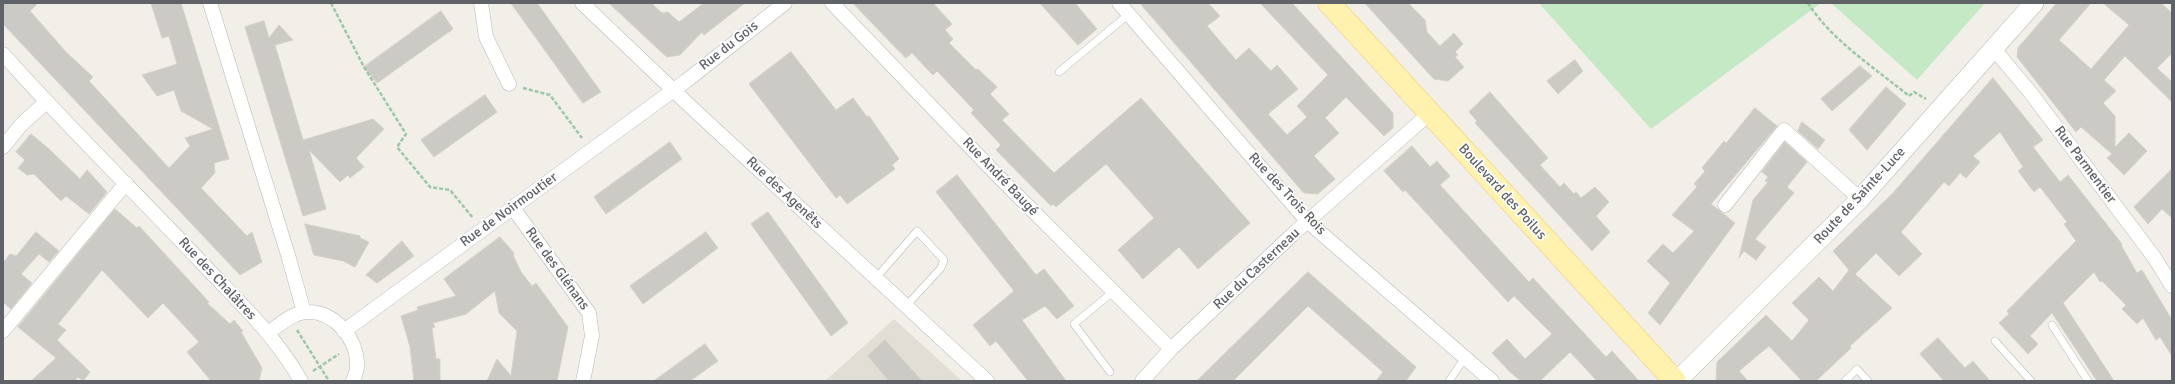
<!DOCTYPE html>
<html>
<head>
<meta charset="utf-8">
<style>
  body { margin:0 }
  #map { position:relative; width:2175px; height:384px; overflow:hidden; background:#f1efe8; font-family:Signika,sans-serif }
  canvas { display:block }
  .frame { position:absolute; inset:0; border:4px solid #5f6368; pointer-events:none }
</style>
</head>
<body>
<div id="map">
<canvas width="2175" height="384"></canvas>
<div class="frame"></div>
</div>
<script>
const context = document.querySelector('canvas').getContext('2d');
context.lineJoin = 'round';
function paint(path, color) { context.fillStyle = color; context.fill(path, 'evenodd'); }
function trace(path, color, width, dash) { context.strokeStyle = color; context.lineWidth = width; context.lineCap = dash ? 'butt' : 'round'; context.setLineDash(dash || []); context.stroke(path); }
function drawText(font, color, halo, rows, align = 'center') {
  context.font = font + ' Signika,sans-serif'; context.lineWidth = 3.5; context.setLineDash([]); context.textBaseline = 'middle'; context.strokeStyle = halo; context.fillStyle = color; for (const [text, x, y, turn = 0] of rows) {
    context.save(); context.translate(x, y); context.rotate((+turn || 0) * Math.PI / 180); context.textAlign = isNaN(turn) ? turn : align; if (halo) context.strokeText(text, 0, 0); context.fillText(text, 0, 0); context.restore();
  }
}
const education = new Path2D(`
  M894,319l68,62h-137z`);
const green = new Path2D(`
  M1539,3h282l-170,126z
  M1831,3h154l-68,77z`);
const building = new Path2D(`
  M3,3h35l-8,8 36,41 27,25 -4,4 80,87 21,-22 -5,-8 28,-9 -32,-18 -7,-21 -17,6 -15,-21 35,-11 -8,-28 -7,2 -11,-35h30l48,156 -15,4 1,10 -14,15 46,48 5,-4 10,30 -22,13 -237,-251z
  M511,3h26l64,89 -18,11z
  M609,3h42l11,10 6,-1 11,10 25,-19h41l-41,32 -2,-3 -22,23 -13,2z
  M853,3h80l19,21 -7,6 8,9 -4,4 27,27 2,-1 19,18 -7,7 19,20 -7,6 52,53 87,-75 109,125 -52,46 -19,-22 -36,32 -25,-29 36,-32 -48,-54 -50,43 -3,-3 -2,2 -55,-56 5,-5 -30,-32 3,-3 -37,-39 -4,4 -21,-22 -6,5z
  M1040,3h35l22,26 -19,16z
  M1140,3h68l12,13 -13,10 29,34 13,-12 22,23 6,-6 21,24 -30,25 19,21 20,-18 -10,-11 31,-31 -68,-72h32l101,110v15l-9,8 -38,-39 -21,21 14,15 -25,23 21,23 -17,15 -14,-1z
  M1365,3h43l17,17 2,12 13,14 14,-13 9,11 -8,8 3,3 -3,2 9,10 -16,14 -14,-2z
  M2057,3h34l-32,37 32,29 38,-44 -26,-22h58l11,10v40l-15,15 15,14v20l-47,-46 -21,24 12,11 -13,12 12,13v31l14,-14 18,18 -23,24 -17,-17 5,-4 -31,-27 -5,5 -59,-75 1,-9z
  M441,11l12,18 -76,54 -13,-16z
  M264,21l5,17 10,-13 14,15 -18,5 28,95 70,-21 11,10 -28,29 8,9 -14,11 -2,-3 -8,7 -31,-32 17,59 -23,7 -58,-189z
  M791,52l45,58 17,-12 14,19 2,-1 30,43 -7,6 3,4 -48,35 -7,-9 -4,3 -87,-114z
  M1575,60l8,11 -25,23 -11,-13z
  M1860,66l12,10 -40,35 -11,-12z
  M1993,78l50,62 -10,7 27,35 8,-7 54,69 -1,1 16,28 5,-3 30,50v36l-12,-19 -4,3 -13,-22 -6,6 -15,-15 4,-4 -24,-24 -2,1 -6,-10 -31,31 51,78h-17l-45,-68 -22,23 8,8 -10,10 -29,-31 10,-9 -2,-3 69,-70 -12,-17 3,-2 -27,-35 -6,5 -16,-21 5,-4 -23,-35 -27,24 7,6 -14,16 -6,-5 -11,13 -5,-4 -43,50 21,22 -23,22 -23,-23 -21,21 37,34 -42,38 1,2 -35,33h-14l-33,-35 -30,25 9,10h-32l1,-19 49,-47 26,26 17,-21 -17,-17 27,-26 14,14 16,-21 -16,-19 60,-58z
  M1886,87l20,17 -39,46 -18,-20z
  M1490,92l58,66 -8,7 20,22 4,-4 10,11 2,-2 5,6 14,-11 14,15 -13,14 14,16 -18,19 -117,-128 2,-2 -8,-9z
  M485,95l12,17 -63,45 -13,-17z
  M1755,108l22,18 -66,78 24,19 -75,102 -12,-12 22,-30 -23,-22 16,-17 10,9 21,-22 -22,-16 24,-27 1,-2 -3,-2 11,-13 -3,-3 22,-27 2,2z
  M1802,122l23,18 -7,9 -20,-18z
  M31,134l18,15 31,30 7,-9 20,22 -18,22 -23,-18 -5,5 -27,-27 -7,1 -9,-7 7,-8 -9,-8z
  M670,142l12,17 -76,55 -12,-17z
  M1785,142l22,20 -20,25 7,6 -39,46 11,8 -10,13 -12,-9 -5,7 14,-58 15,-18 -3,-1 3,-4 -6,-5z
  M1412,146l18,21 7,-6 13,15 -10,9 89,97 4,-4 73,79 6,-6 27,30h-42l-27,-29 -30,29h-19l-11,-9 -18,-19 15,-14 18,20 27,-25 -38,-38 -6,6 -103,-112 -2,2 -19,-21z
  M2172,169v49l-10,-9 -14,15 -14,-17z
  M957,175l79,100 8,-6 30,37 -17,13 -12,-13 -23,14 44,61h-38l-32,-40 -6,5 -17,-21 41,-34 -78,-99z
  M115,209l22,19 2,-2 70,76 -2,1 23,21 4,-4 9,11 -2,1 21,36 -3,13h-48l-24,-29 12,-10 -36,-39 -15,15 -46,-48 -44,54 8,6 -9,10 33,32 -7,9 -5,-4 -3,4h-44l25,-23 -38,-31z
  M768,212l80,111 -17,13 -80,-112z
  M305,224l55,12v2l9,4 -14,25 -12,-6 -29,-6z
  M36,232l23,19 -10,11 -10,-8 -18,20 11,9 -21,26 -8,-7v-39l7,-9 6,2z
  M706,232l12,16 -75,56 -13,-18z
  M500,237l14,16 -1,2 8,17 11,14 4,-3 32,44 -11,54h-70l10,-22 14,17 6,-45 -18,-18 -4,-22 -29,23 -33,9 2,4 -3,1 4,31h4v22h-26l-4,-34 -9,-31 17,-6 -1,-3 39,-11 -12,-17z
  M402,241l12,15 -37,27 -11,-8z
  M1308,272l108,95 -10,14h-30l7,-9 -75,-66 -75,75h-36z
  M1938,338l27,30 8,-7 17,20h-46l-24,-27z
  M885,340l37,41h-33l-21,-25z
  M705,344l13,17 -28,20h-36z`);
const path = new Path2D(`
  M331,3l33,64 42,67 -9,13 33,40 20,3 23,28
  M1808,3c22,36 68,66 101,93l5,-4 12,7
  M523,88l27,7 32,43
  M297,330l32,51
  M313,371l26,-17`);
const lane = new Path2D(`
  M1059,72l70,-58
  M876,278l41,-47 27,29 -3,8 -35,38
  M2052,325l36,56
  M1995,341l36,40
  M1110,372l-36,-48 40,-33
  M1449,381l15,-22
  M1845,381l12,-12 11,12`);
const street = new Path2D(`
  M210,3l78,252 16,57
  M481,3l5,34 23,47
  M582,3l109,104 296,274
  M832,3l167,174 172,172
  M1119,3l188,218 185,160
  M1993,48l37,44 124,165 18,29
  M3,54c64,72 133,139 199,209 35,37 74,73 99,118
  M3,147l18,-22 25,-23
  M1725,205l59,-75 76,69
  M513,208l76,105 3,23 -9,45
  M3,331l123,-148
  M344,331l342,-250 99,-78
  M268,333c10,-7 24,-20 38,-21 28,-2 52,27 51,54 0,5 -2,10 -4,15
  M1142,381l29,-32 121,-114 138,-122`);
const secondary = new Path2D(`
  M1677,381l183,-182 174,-196`);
const primary = new Path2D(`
  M1329,3l346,378`);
const streetNames = [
  ["Rue du Gois",729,46,-38],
  ["Rue Parmentier",2085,165,53],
  ["Rue André Baugé",1000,177,46],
  ["Boulevard des Poilus",1502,192,48],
  ["Rue des Agenêts",784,193,43],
  ["Rue des Trois Rois",1287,194,47],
  ["Route de Sainte-Luce",1860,196,-47],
  ["Rue de Noirmoutier",509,210,-36],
  ["Rue des Glénans",557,269,54],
  ["Rue du Casterneau",1257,269,-43],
  ["Rue des Chalâtres",217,279,47]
];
paint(education, '#e1ded6');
paint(green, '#c5e8c5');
paint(building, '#cccac5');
trace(building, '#d6d1c6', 1);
trace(lane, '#b5b8bc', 8);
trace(street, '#b5b8bc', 15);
trace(secondary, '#b6babf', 20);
trace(primary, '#f2c960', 23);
trace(path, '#9cc7a9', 2.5, [4, 2]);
trace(lane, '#fff', 7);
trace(street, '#fff', 14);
trace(secondary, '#fff', 19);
trace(primary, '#fff2af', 22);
drawText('14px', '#5f6368', '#fff', streetNames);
</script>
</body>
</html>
